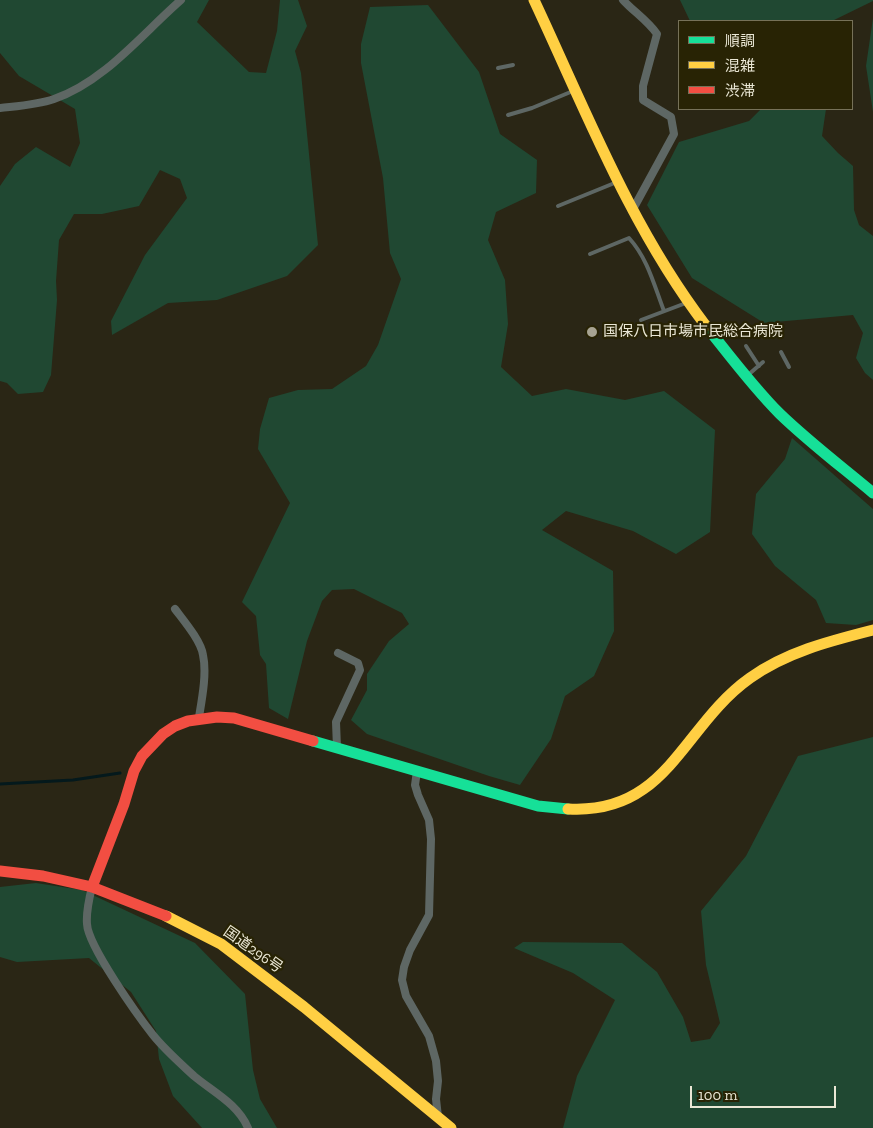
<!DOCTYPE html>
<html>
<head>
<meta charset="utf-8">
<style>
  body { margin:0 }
  #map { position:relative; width:873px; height:1128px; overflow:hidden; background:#2a2615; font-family:"Zilla Slab","Noto Sans JP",serif }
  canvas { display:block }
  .legend { position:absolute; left:678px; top:20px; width:175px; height:90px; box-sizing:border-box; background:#282304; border:1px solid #767158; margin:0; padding:6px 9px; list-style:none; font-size:15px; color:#eae7d5 }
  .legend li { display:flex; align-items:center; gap:10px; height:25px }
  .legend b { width:25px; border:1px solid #767158 }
  .scale { position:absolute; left:690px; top:1086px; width:146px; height:22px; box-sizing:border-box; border:2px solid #eae7d5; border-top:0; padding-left:6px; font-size:15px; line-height:18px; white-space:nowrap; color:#eae7d5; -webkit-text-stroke:4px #282304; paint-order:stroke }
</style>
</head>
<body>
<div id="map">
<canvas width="873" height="1128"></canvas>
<ul class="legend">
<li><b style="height:6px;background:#16e098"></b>順調</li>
<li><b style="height:6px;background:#ffcf43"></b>混雑</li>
<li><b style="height:6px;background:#f24e42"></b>渋滞</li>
</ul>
<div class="scale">100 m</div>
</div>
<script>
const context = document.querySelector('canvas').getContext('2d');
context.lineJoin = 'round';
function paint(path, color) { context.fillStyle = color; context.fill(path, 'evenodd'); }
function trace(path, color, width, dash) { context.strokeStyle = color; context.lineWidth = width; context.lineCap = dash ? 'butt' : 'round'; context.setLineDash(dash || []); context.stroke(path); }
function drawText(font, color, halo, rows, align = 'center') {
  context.font = font + ' "Zilla Slab","Noto Sans JP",serif'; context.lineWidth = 4.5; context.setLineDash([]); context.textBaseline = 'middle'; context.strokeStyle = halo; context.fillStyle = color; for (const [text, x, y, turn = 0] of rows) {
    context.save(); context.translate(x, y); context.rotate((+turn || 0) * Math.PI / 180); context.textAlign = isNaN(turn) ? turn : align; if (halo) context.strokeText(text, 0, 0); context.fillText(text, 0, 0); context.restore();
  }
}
const green = new Path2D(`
  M0,0h209l-12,22 52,50 17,1 11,-42 3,-31h18l9,26 -12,25 6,22 17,172 -31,31 -70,24 -49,3 -56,32 -1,-14 34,-66 42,-57 -7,-19 -20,-9 -21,36 -37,8h-28l-15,26 -3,41 1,19 -6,75 -8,17 -25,2 -11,-11 -7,-2v-195l15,-22 21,-17 34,20 10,-24 -5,-34 -56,-33 -19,-23z
  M680,0h193v1l-41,20h-142z
  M428,5l51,67 21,62 37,26 -1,33 -40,19 -8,28 17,40 3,44 -7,43 31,29 34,-7 59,11 39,-9 51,39 -5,102 -34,22 -43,-23 -67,-20 -24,19 71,41 1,60 -20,45 -29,20 -14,43 -31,46 -31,-9 -122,-42 -16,-14 16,-30v-16l22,-33 20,-17 -7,-11 -48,-24 -22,1 -10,11 -15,40 -19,78 -19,-11 -3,-44 -6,-9 -4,-39 -14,-14 48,-99 -32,-54 2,-20 9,-31 29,-8 34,-1 34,-23 12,-21 23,-66 -11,-26 -7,-75 -22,-115v-19l9,-37z
  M873,18v94l-7,-46z
  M761,109h65l-4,27 16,17 15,13 1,44 5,15 14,11v144l-8,-7 -9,-15 7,-25 -10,-18 -89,8 -72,-45 -45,-73 32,-63 70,-21z
  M792,438l81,71v111l-17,5 -30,-2 -10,-23 -41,-34 -23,-32 4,-40 29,-35z
  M873,737v391h-310l14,-52 38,-76 -42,-27 -59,-25 9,-6 99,1 35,29 26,45 8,25 19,-3 10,-16 -14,-58 -5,-54 45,-55 52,-100z
  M36,883l46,7 113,53 50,51 8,76 7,29 17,29h-75l-29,-32 -14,-37 -3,-28 -25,-39 -42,-34 -72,4 -17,-5v-70z`);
const stream = new Path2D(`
  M0,784l73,-4 47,-7`);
const lane = new Path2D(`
  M498,68l15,-3
  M508,115l24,-7 41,-17
  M558,206l59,-24
  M590,254l39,-16c19,21 25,47 35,73
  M641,320l45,-17
  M746,346l13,20
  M781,352l8,15
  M748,375l15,-13`);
const street = new Path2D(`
  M623,0c11,12 24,20 34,34l-14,52v14l28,17 3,17 -42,77
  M0,108c18,-2 37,-3 54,-9 50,-17 88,-65 127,-99
  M175,609c9,12 26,32 28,46 4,18 -1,44 -4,62
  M337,748l-1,-26 24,-52 -2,-7 -20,-10
  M417,771l-2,14 3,10 11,25 2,19 -2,76 -19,35 -6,17 -2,13 4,16 23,40 7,25 2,20 -2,18 2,18
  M92,887c-3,12 -6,25 -5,37 1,22 51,92 66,111 12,15 27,28 41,41 19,16 44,28 54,52`);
const fast = new Path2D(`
  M706,326c24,30 47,61 74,88 29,28 62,53 93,79
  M313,741l225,65 30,3`);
const slow = new Path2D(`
  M534,0c52,111 97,228 172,326
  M568,809c100,6 114,-83 182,-131 36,-26 80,-37 123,-48
  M166,916l55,28 83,63 147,121`);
const jam = new Path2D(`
  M0,871l43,5 49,11 74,29
  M92,887l32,-83 10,-33 8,-15 21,-22 12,-8 13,-5 29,-4 17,1 79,23`);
const markers = [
  [592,332,6,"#a7a392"]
];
const poiNames = [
  ["国保八日市場市民総合病院",603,332]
];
const streetNames = [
  ["国道296号",253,950,35]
];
paint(green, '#204832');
trace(stream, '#04191c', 3);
trace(lane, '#5e6764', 4);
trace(street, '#5e6764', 8);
trace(fast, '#16e098', 11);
trace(slow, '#ffcf43', 11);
trace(jam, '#f24e42', 11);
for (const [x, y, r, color] of markers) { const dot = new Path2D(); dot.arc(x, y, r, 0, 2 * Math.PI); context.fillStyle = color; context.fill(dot); trace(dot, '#282304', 2); }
drawText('15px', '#eae7d5', '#282304', poiNames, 'left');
drawText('15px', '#eae7d5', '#282304', streetNames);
</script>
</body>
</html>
